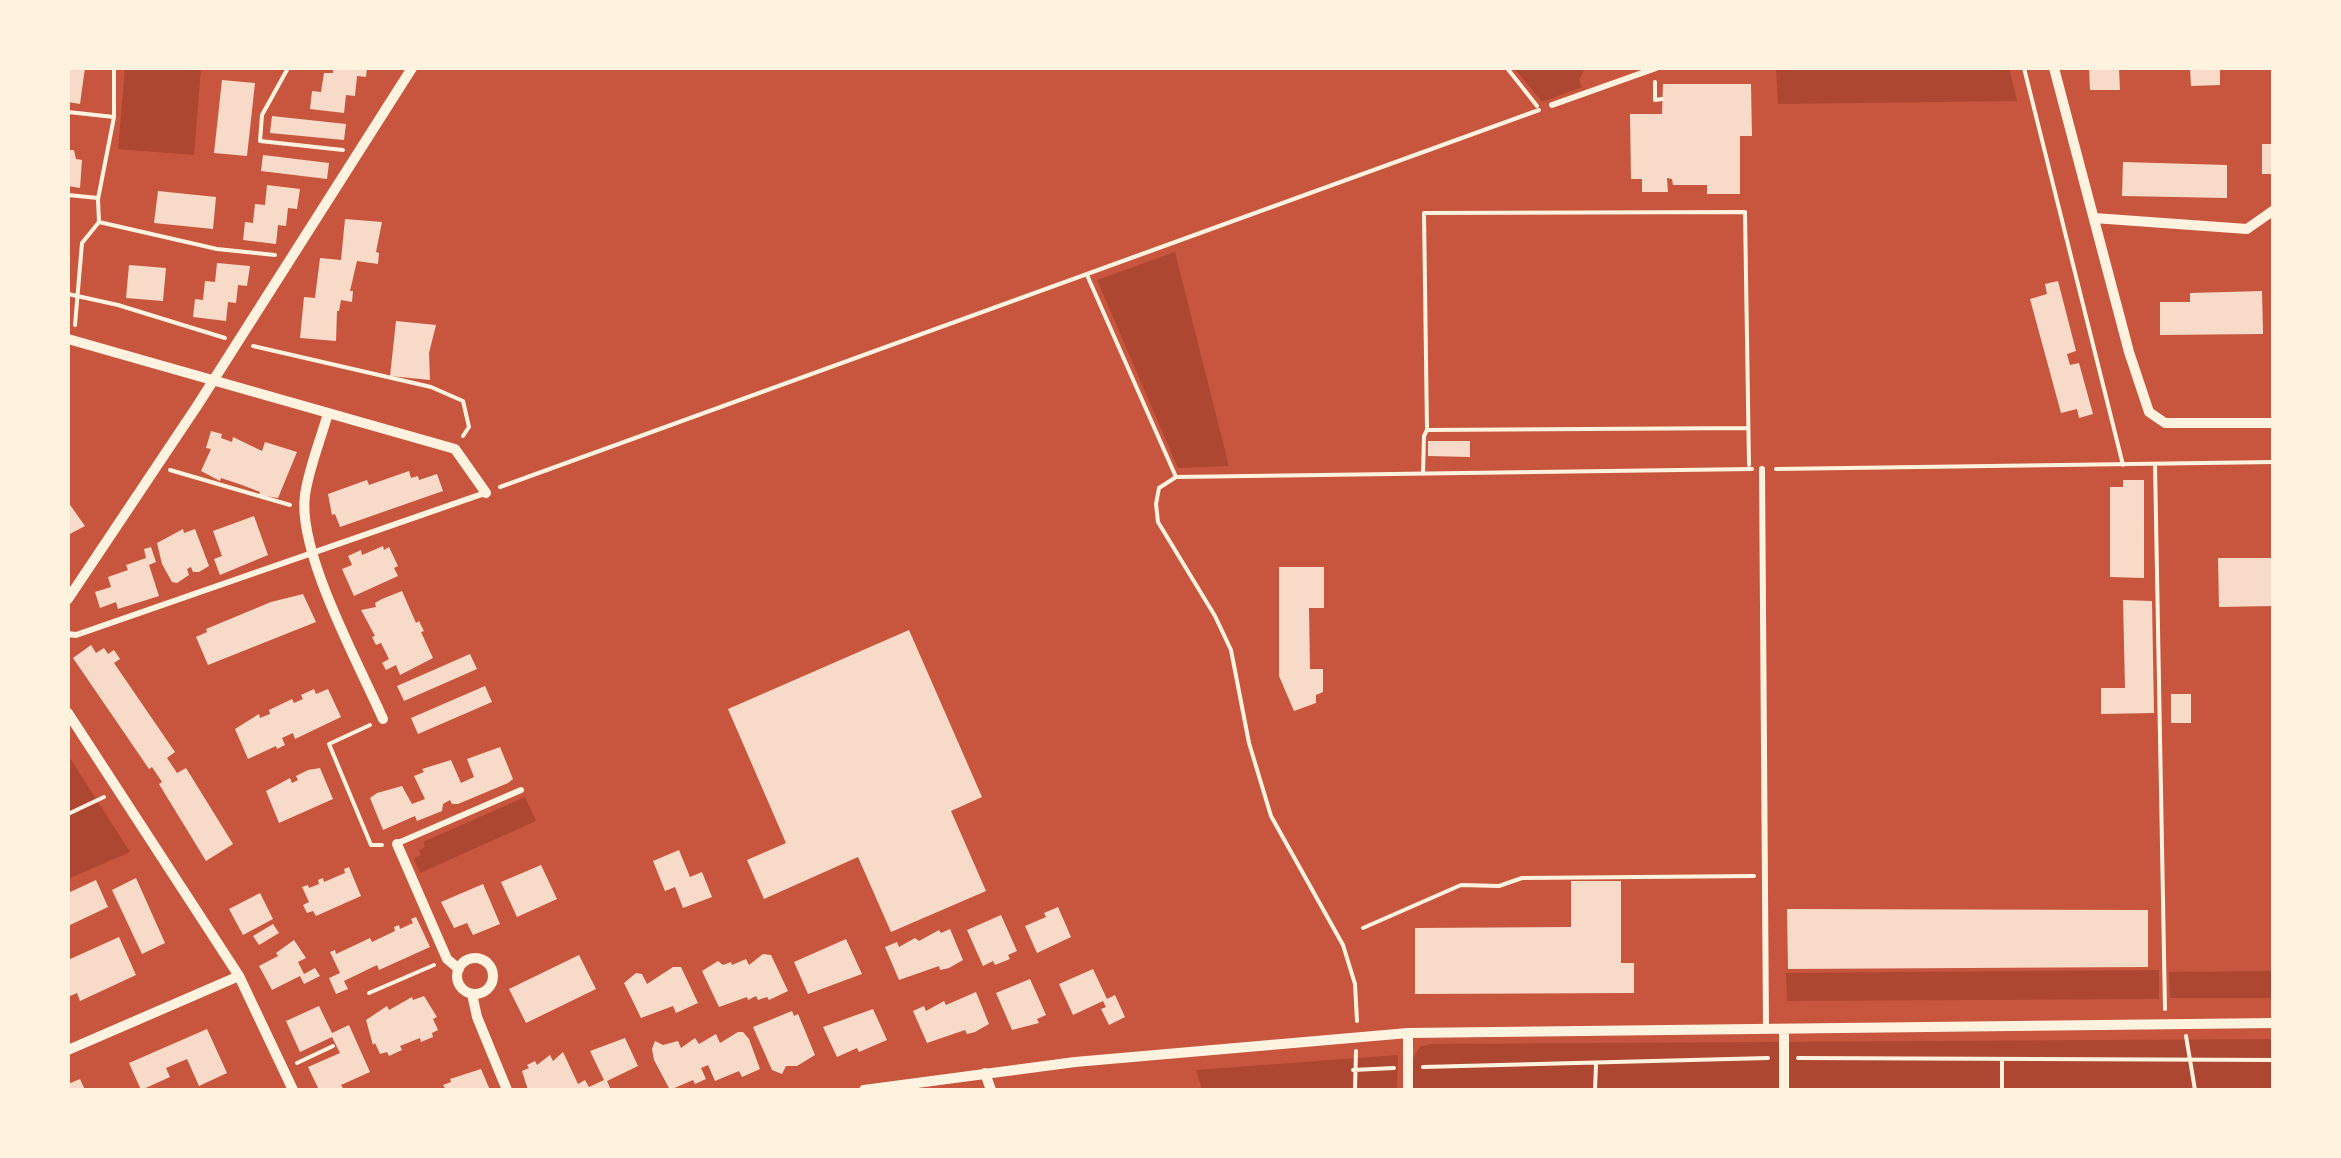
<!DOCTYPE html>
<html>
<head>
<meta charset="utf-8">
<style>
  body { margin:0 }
  #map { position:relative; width:2341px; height:1158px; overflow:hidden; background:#c8553d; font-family:"Nunito Sans",sans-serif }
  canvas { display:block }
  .frame { position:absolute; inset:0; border:70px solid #fff3e0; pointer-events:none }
</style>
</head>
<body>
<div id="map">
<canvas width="2341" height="1158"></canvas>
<div class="frame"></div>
</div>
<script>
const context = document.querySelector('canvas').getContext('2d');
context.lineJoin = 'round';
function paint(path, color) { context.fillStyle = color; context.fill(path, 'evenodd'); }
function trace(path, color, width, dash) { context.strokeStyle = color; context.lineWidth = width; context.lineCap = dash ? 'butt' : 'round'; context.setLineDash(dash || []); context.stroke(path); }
const green = new Path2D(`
  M125,68h76l-7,87 -76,-6z
  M1514,68h71l-6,12 3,7 -40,15z
  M1776,68h233l8,33 -239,3z
  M1175,252l54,214 -51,2 -81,-188z
  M68,755l62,97 -62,27z
  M525,797l11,24 -116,52 -6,-14 7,-4 -2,-5 6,-3 -2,-5z
  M2159,970v29l-372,2 -1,-28z
  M2273,971v27h-103l-1,-26z
  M2273,1039v51h-865c0,-17 1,-30 13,-44l11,-2z
  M1398,1055l-1,35h-195l-6,-20z`);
const building = new Path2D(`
  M68,68h17l-5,36 -12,-2z
  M333,68h34l-1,9 -9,-1 -2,20 -9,-1 -2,18 -34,-4 2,-18 9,1 3,-19h9z
  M2089,68h30l1,22h-30z
  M2190,68h30v17l-29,1z
  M222,80l33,3 -8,73 -33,-3z
  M1663,84h88l1,52h-12v58h-33v-9h-34l-1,-6 -5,-1 1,14h-26v-13h-11l-1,-65h32z
  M272,116l74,8 -2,16 -74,-7z
  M2262,144h12v30h-12z
  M68,150h6l2,9 6,1 -2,28 -12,-2z
  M263,155l66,8 -2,16 -66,-8z
  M2123,162l104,3v33l-105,-2z
  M267,185l33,4 -3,20 -9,-1 -2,18 -8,-1 -2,19 -33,-4 2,-18 8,1 2,-19 10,1z
  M158,191l58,6 -3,32 -59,-6z
  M345,219l37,3 -6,30 3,1 -1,11 -21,-3 -7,30h3l-1,11 -11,-2 -2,11h-2l-1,30 -36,-3 4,-41 11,1 5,-40 21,2z
  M217,263l33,3 -3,20 -9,-1 -2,18 -8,-1 -2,19 -33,-4 2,-18 8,1 2,-19 10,1z
  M129,265l37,3 -3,33 -37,-3z
  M2058,281l18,70 -9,3 3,11 9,-2 14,51 -14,4 -2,-9 -16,4 -31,-114 17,-5 -2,-10z
  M2262,291l1,43 -103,1v-33h30v-9z
  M396,321l40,4 -7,28 1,27 -40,-4z
  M211,431l11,3 -1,4 11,4 1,-5 29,14 3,-9 32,10 -19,46 -19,-3 1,-3 -18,-7 -21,-7 -1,3 -19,-10 10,-22 -5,-1z
  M1428,441h42v16l-42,-1z
  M409,471l2,7 7,-2 1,4 18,-6 6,17 -103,36 -5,-13 -3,1 -4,-21 39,-14 2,5z
  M2123,480h21v98l-34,-1v-90h13z
  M68,502l17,24 -17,9z
  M254,516l14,39 -48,20 -6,-16 8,-3 -9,-25z
  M183,529l1,4 11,-4 14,37 -10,6h-6l-2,-5 -4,2 2,6 -12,8 -5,-1 -10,-18 -5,-21z
  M383,546l1,4 5,-3 9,19 -4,2 4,8 -44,20 -12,-27 10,-4 -4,-9 13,-6 1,5z
  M151,547l5,15 -7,3 10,31 -41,13 -2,-7 -16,6 -5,-16 16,-5 -3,-10 20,-7 -2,-5 20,-7 -2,-9z
  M2218,558h56v48l-55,1z
  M1279,567h45v41h-15l1,61h13v23l-7,3v8l-22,8 -15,-35z
  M402,591l14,32 3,-2 5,10 -3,1 12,26 -33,17 -4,-10 -10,5 -4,-7 7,-4 -8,-16 -5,2 -4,-8 3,-1 -14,-26 15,-3 -1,-4 7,-4z
  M303,594l13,28 -108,43 -12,-28 11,-5 -1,-3 65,-27z
  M2123,600l29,1 2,112 -53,1v-26h24z
  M909,630l73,167 -31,14 35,80 -95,41 -33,-75 -94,42 -17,-39 39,-17 -58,-134z
  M91,645l5,8 8,-5 4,6 6,-4 6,9 -6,4 61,89 -8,6 10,15 9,-5 47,76 -27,17 -47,-77 3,-2 -10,-15 -3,2 -76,-111z
  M470,654l7,15 -73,32 -7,-15z
  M485,686l7,16 -74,32 -7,-16z
  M314,689l2,5 12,-5 13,28 -46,22 -2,-6 -11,5 3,7 -8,4 -1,-3 -28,13 -13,-30 24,-15 1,4 10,-4 -1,-4 23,-11 2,4 9,-4 -2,-4z
  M2171,694h20v29h-20z
  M500,747l13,32 -5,4 -50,21h-6l-2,-4 -7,4 -1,7 -25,10 -2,-5 -32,14 -13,-32 7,-5 25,-7 10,18 13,-5 -11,-23 10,-4 -2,-3 29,-9 10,23 13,-6 -7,-18z
  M320,768l13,31 -54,24 -13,-32 24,-13 2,5 6,-3 -2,-4 12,-6z
  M679,850l11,27 12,-5 10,25 -29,11 -8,-21 -10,4 -12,-30z
  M541,865l16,34 -40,18 -16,-35z
  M349,867l12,29 -45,20 -3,-5 -6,2 -4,-8 6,-3 -7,-15 6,-2 1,3 10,-4 -1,-4 5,-2 1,4 21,-9 -1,-4z
  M136,878l29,65 -23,11 -30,-64z
  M96,880l12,27 -40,19v-33z
  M1571,881h50v82h13v30l-219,1v-66l156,-1z
  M483,884l17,40 -27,11 -6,-12 -13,5 -13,-26z
  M260,893l13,26 -30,16 -14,-26z
  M1058,907l13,30 -34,16 -12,-27 21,-9 -2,-4z
  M1787,909l361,1v57l-360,2z
  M1001,915l16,36 -9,4 2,4 -15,6 -2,-4 -10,5 -16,-36z
  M416,917l14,30 -51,23 -2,-5 -33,16 4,8 -12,5 -7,-16 11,-5 -10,-21 5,-2 1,4 34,-16 2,4 23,-11 -1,-4 5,-2 1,4 13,-6 -2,-4z
  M273,924l6,9 -20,12 -6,-9z
  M950,929l13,31 -14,8 -9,2 -1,-4 -40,14 -14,-33 12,-5 2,5 16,-9 4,3 20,-11 2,3z
  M119,937l17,38 -56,26 -3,-8 -7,3 -2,-36z
  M846,939l16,35 -54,20 -14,-32z
  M294,940l12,18 -8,4 6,12 11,-6 5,8 -16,8 -4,-8 -28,14 -13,-24 19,-10 -2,-3z
  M763,954l8,1 17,36 -19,9 -2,-3 -9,3 -2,-4 -8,4 -1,-3 -28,10 -17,-36 16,-10 5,4 8,-3 1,3 14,-6 3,6z
  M579,955l17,34 -70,34 -17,-34z
  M673,967h8l17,36 -22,10 -3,-7 -32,12 -17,-35 12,-10 6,1 5,10z
  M1093,969l14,30 8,-4 10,22 -16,8 -8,-16 5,-2 -3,-6 -30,14 -14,-31z
  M1030,979l16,36 -9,4 2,4 -27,7 -16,-37z
  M976,992l13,32 -14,8 -8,2 -2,-4 -38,13 -14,-32 11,-5 2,5 18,-10 2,4z
  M424,996l13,21 -4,2 5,11 -6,3 1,4 -12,5 -1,-4 -20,8 2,4 -13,6 -2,-4 -7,2 -5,-11 -2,2 -7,-25 21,-14 2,4 23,-13 1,3z
  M319,1006l13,27 17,-8 21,47 -29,13 3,5h-25l-11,-23 32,-14 -8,-16 -32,15 -14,-31z
  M873,1009l14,31 -28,12 -2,-4 -20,9 -14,-30z
  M792,1011l2,5 4,-2 17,41 -18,11h-11l-4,8 -10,-4 -19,-43z
  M207,1029l20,44 -28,13 -12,-27 -21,9 4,9 -29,13 -12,-27z
  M738,1032h5l6,7 11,30 -18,8 -3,-6 -24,10 -7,-16 -7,3 5,11 -11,5 -2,-4 -23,10 -16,-30 -2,-11 3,-8 8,4 15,-4 3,7 14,-10 4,6 17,-10 4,9z
  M625,1038l13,28 -31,15 4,9h-83l-6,-19 7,-3 -2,-3 8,-4 2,4 13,-10 3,6 10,-9 15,32 7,-4 4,7 15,-7 -14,-29z
  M481,1069l9,21h-44l-3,-5 8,-3 -1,-3z
  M80,1079l5,11h-17v-6z`);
const path = new Path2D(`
  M288,68l-26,47 -2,26 83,9
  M1507,68l30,38
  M2024,68l99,397
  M1655,82v18l7,-1
  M68,112l46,5
  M68,195l30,3
  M99,222l118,27 58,6
  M1087,275l89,202
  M68,294l50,11 107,33
  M75,325l7,-82 17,-21 -1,-23 16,-82v-49
  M253,346l178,41 32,14 6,26 -6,9
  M1748,428l-321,2 -3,-217 321,-1 4,253
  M2155,464l10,545
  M1776,469l498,-7
  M170,470l120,35
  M1423,474l1,-38 3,-6
  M500,487l1039,-377
  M370,725l-41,19 42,101h11
  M68,814l36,-17
  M1363,928l98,-43 38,1 23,-8 232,-2
  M369,993l65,-28
  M1357,1021l-2,-37 -12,-39 -72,-129 -22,-73 -18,-93 -16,-34 -57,-94 -2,-18 3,-16 17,-11 576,-8
  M2186,1036l9,54
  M1798,1058l476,2
  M2002,1060v30
  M297,1063l36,-17
  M1423,1067l345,-9
  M1353,1070l41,-2
  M1355,1090l1,-39
  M1595,1090l1,-25`);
const service = new Path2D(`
  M1552,105l104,-37
  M1762,469l4,560
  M68,634l8,1 409,-142
  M398,843l123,-53`);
const minor = new Path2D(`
  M2054,68l75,284 20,60 16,11h109
  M2094,218l153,11 27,-19
  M68,339l387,110 31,44
  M328,413c-7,26 -19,54 -23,82 -8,57 54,169 78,224
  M68,599l129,-193 215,-338
  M68,713l171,263 54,114
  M397,844l50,115 12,10
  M457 976a18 18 0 1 1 36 0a18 18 0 1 1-36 0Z
  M472,994l5,23 30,73
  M68,1050l171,-74
  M985,1073l6,17
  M864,1090l211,-28 333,-29 866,-10
  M1408,1090v-57
  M1784,1090v-61`);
paint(green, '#ae4732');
paint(building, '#f7dbc8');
trace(path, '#fff3e0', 4);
trace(service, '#fff3e0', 6);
trace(minor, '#fff3e0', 10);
</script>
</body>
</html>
